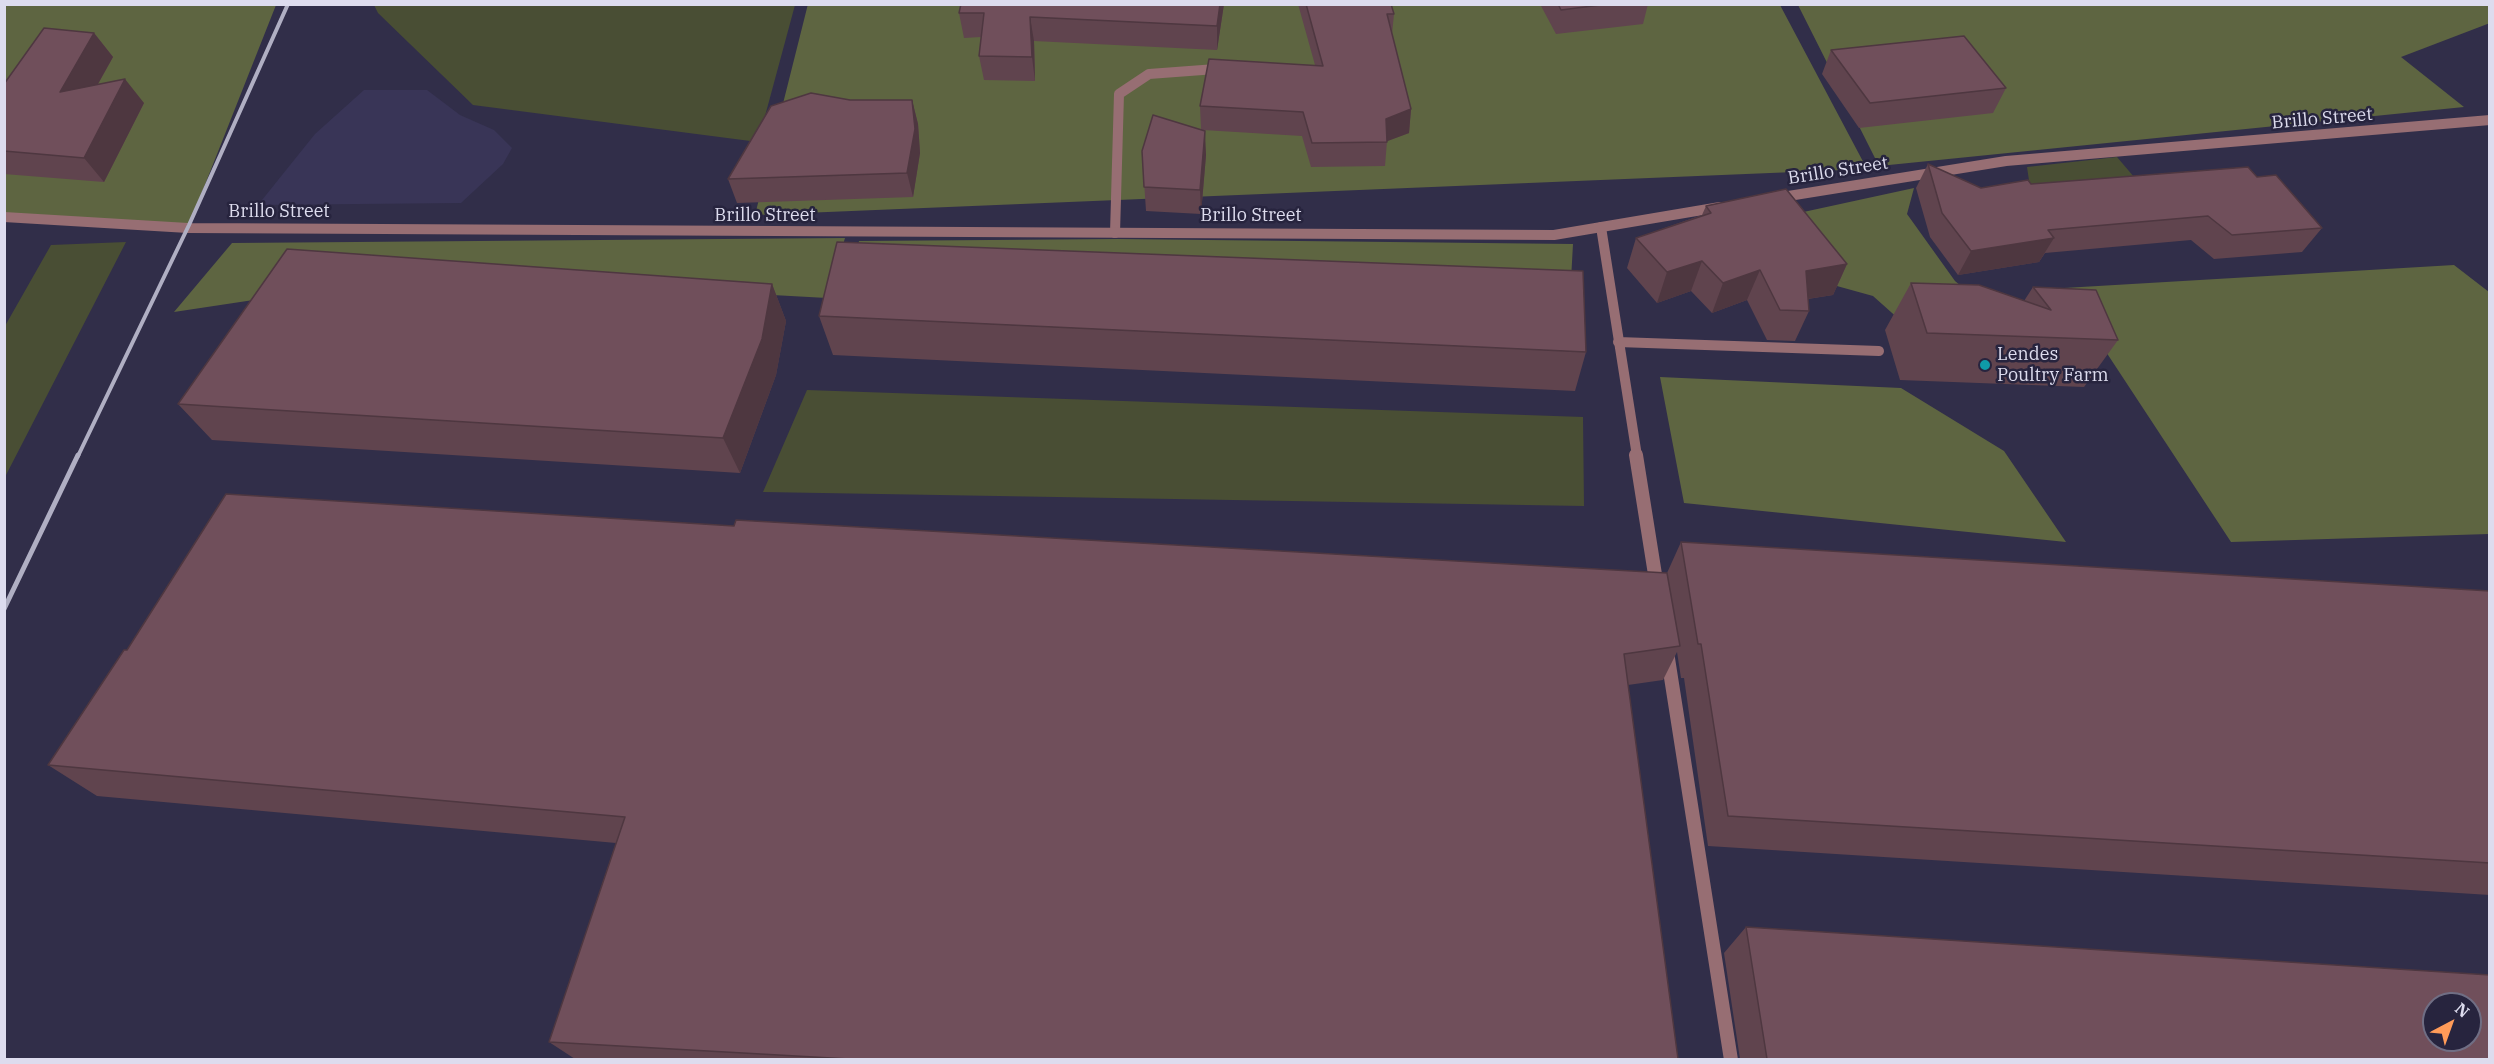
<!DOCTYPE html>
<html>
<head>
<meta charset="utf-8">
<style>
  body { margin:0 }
  #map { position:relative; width:2494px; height:1064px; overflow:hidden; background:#312e49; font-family:"IBM Plex Serif",serif }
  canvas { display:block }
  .frame { position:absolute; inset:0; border:6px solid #dddcee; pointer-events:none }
  .north { position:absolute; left:2422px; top:992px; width:60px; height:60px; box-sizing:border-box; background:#27243e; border:2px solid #706e84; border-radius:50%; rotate:41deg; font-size:16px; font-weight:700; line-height:24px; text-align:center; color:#dddcee }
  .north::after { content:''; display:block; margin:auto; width:21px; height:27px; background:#ff9b59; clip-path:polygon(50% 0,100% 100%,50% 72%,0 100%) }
</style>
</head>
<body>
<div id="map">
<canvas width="2494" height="1064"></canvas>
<div class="frame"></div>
<div class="north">N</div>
</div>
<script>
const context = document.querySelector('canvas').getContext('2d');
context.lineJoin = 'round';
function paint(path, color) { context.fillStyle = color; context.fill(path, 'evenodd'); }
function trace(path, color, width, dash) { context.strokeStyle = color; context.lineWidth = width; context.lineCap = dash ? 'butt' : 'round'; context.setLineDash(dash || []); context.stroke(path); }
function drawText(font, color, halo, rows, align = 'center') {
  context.font = font + ' "IBM Plex Serif",serif'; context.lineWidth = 5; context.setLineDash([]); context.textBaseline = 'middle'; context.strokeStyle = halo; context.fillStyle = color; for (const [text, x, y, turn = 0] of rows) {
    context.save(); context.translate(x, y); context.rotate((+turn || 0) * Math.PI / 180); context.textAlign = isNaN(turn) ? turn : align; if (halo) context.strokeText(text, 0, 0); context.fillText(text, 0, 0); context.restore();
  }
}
const built = new Path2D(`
  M364,90h63l33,25 34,15 18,18 -9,16 -42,39 -203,2 57,-71z`);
const green = new Path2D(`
  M374,5h421l-37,137 -285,-37 -95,-92z
  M2117,157l29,34 -115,3 -4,-27z
  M126,242l-121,235v-151l46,-81z
  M807,390l776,27 1,89 -821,-14z`);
const forest = new Path2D(`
  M808,4l972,1 87,164 -1112,46z
  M2489,4l1,19 -89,34 63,50 -585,59 -81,-161z
  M4,5h272l-87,220 -184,-10z
  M1914,188l-7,26 48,67 35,29 -89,11 -28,-25 -47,-13 -41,-67z
  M845,238l-18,60 -528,-29 -19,27 -106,16 58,-69z
  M1118,239l455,5 -3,54 -718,-26 7,-31z
  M2454,265l35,27v242l-258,8 -167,-254z
  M1660,377l241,11 103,63 62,91 -382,-39z`);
const serviceFar1 = new Path2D(`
  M1601,227l36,229
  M1115,233l4,-139 30,-20 67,-5
  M1618,342l261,9`);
const service = new Path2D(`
  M1636,455l21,132
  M1667,652l64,408`);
const minor = new Path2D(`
  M1776,198l230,-37 484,-41
  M4,217l184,11 1366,7 166,-28`);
const railFar1 = new Path2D(`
  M78,456l111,-231 99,-221`);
const rail = new Path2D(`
  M4,609l74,-154`);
const wall = new Path2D(`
  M961,4h263l-7,46 -183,-9 1,40 -51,-1 -5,-24 2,-19 -17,1 -5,-25z
  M1298,4h93l3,10 -2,20 19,75 -2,24 -22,8 -2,25 -74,1 -9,-31 -99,-6 3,25 -5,59 -55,-3 -4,-60 59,-22 -1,-23 115,-41z
  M1540,4h108l-5,20 -87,10z
  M94,33l19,24 -15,27 46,19 -40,79 -100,-8v-90z
  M1831,50l175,38 -13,25 -134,15 -37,-54z
  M850,100h62l6,24 2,29 -7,44 -176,6 -9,-24z
  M1928,164l53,24 50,-4 226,-7 65,51 -20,24 -88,7 -23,-19 -146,13 -6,9 -81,13 -28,-38 -14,-49z
  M1706,206l141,58 -14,31 -25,4 1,12 -14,30 -28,-1 -20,-40 -35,13 -21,-22 -34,12 -30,-35 9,-30 66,-23z
  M1911,283l113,18 9,-14 85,53 -34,47 -184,-7 -15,-50z
  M772,284l14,37 -10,54 -36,98 -528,-33 -34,-36z
  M819,316l767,36 -11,39 -742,-36z
  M734,526l933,47 14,-31 809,49v304l-782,-49 -24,-168h-3l-4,-26 -14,28 -35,5 50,374h-1103l-26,-17 67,-199 -519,-47 -49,-31 79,-115z
  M1746,927l744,132h-750l-16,-106z`);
const shadedWall = new Path2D(`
  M1220,4h4l-7,46v-24z
  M1030,17l4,24 1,40 -3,-24z
  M94,33l19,24 -33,59 -20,-24z
  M125,79l19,24 -40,79 -20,-24z
  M912,100l6,24 2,29 -7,44 -6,-24z
  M1411,109l-2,24 -24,9 1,-23z
  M1205,131l1,24 -5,59 -1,-24z
  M2054,238l-15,24 -81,13 13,-24z
  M1702,261l-11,30 -34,12 10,-31z
  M1847,264l-14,31 -40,6 13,-30z
  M1760,270l-13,30 -35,13 11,-30z
  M772,284l14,37 -10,54 -36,98 -17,-35z`);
const building = new Path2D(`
  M961,4h259l-3,22 -187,-9 2,40 -53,-1 5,-43h-25z
  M1306,4h85l3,10h-7l24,95 -25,10 1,23 -75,1 -9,-31 -103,-6 9,-47 114,7z
  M1558,4h50l-47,6z
  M44,28l50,5 -34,59 65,-13 -41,79 -80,-7v-67z
  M1964,36l42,52 -136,15 -39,-53z
  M811,93l39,7h62l3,29 -8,44 -179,6 43,-73z
  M1153,115l52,16 -5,59 -56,-3 -2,-36z
  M1928,164l53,24 47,-8 3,4 217,-17 9,10 19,-2 46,53 -90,7 -24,-19 -160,14 6,8 -83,13 -29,-38z
  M1786,189l61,75 -41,7 3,40 -29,-1 -20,-40 -37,13 -21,-22 -35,11 -31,-34 75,-25 -5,-7z
  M837,242l746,29 3,81 -767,-36z
  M287,249l485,35 -10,55 -39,99 -545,-34z
  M1911,283l68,2 72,25 -18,-23 63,3 22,50 -191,-7z
  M226,494l508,32 2,-6 931,53 13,73 -56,8 54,405h-829l-300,-17 76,-225 -577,-52 76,-115h3z
  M1681,542l809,49v272l-762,-47 -27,-172h-3z
  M1746,927l744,48v84h-723zM2434,1004h36v36h-36z`);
const markers = [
  [1985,365,6,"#0f9aa8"]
];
const streetNames = [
  ["Brillo Street",2322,119,-5],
  ["Brillo Street",1838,171,-9],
  ["Brillo Street",279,212],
  ["Brillo Street",765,216],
  ["Brillo Street",1251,216]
];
const poiNames = [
  ["Lendes",1997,355],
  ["Poultry Farm",1997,376]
];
paint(built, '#393557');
paint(green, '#494e34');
paint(forest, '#5e6541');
trace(serviceFar1, '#976e73', 10);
trace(service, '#976e73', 14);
trace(minor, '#976e73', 10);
trace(railFar1, '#b0afc3', 4);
trace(rail, '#b0afc3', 5);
paint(wall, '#60444e');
paint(shadedWall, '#4e3740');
paint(building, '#704f5b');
trace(building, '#4e3740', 1.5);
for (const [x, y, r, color] of markers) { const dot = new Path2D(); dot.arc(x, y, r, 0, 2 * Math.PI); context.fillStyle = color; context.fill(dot); trace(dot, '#27243e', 2); }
drawText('18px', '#dddcee', '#27243e', streetNames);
drawText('18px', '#dddcee', '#27243e', poiNames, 'left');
</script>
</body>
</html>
